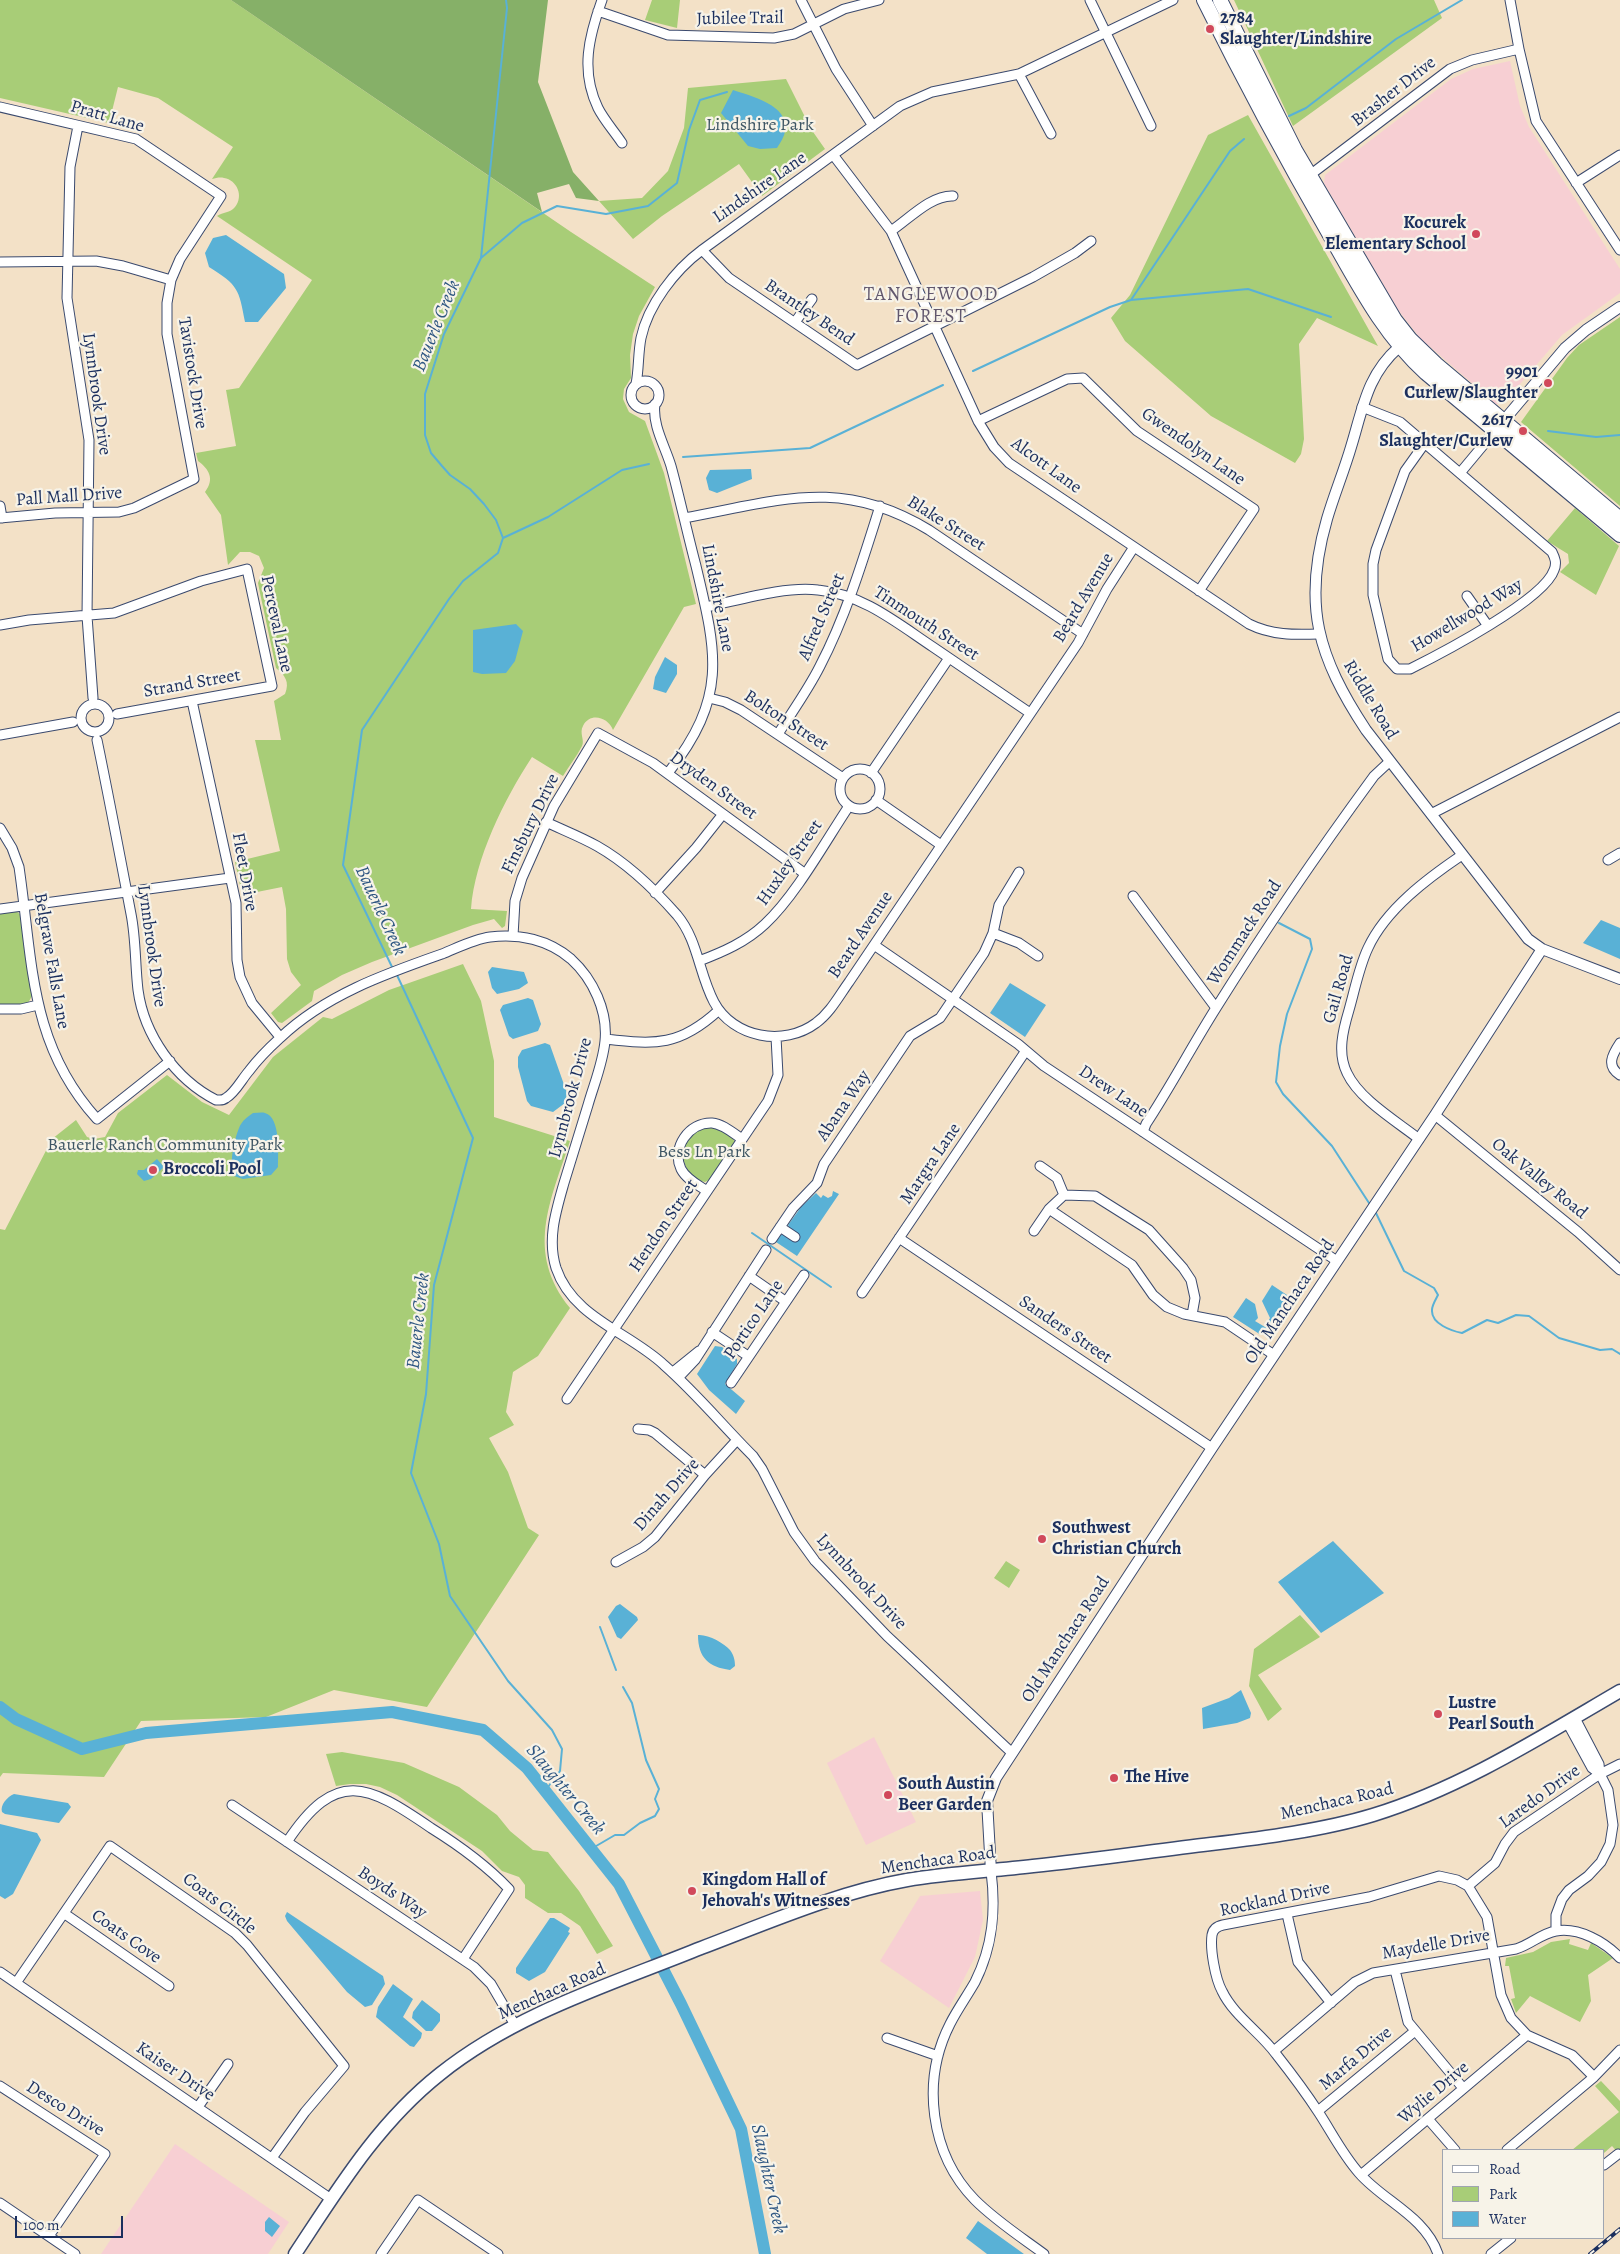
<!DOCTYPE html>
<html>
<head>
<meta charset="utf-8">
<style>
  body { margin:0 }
  #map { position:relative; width:1620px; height:2254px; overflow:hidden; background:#f3e1c7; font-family:Alegreya,serif }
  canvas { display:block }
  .legend { position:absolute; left:1442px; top:2149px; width:162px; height:90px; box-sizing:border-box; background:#f7f3e8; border:1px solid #9fa5b1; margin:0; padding:6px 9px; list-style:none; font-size:15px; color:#1b2f5e }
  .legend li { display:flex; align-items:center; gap:10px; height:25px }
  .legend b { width:25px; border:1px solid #9fa5b1 }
  .scale { position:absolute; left:15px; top:2216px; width:108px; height:22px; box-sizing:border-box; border:2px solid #1b2f5e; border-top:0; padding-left:6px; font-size:15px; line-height:18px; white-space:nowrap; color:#1b2f5e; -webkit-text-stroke:4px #f7f3e8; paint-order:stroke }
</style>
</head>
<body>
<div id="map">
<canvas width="1620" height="2254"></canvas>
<ul class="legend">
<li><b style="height:6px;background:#fff"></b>Road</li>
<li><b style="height:14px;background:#a8cd77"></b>Park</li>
<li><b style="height:14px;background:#59b1d6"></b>Water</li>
</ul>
<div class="scale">100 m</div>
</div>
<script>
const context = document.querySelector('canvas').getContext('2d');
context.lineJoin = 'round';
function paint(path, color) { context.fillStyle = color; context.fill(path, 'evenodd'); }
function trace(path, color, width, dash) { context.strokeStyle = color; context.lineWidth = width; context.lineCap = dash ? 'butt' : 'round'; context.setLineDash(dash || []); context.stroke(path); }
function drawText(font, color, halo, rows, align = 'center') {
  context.font = font + ' Alegreya,serif'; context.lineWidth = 4.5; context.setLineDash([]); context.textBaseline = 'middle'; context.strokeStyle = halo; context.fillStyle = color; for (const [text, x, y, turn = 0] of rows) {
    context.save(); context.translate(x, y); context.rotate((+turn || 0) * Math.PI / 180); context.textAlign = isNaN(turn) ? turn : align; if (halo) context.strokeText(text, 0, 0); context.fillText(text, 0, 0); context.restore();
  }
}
const built = new Path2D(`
  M1510,61l10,45 9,21 91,142v24l-58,42 -59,69h-7l-76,-66 -21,-27 -75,-128 1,-8 126,-96 22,-10z
  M874,1737l42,85 -50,23 -39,-82z
  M980,1891l3,29 -8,37 -26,51 -69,-47 40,-65z
  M175,2144l114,78 -21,32h-167z`);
const green = new Path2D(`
  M0,0h231l340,232 84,55 -16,29 -6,18 -3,21 1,23 -7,11 -1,10 6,13 16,9 19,52 32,131 -12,3 -71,123c-5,-13 -23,-18 -30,-4 -4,7 2,14 -1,20 -5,10 -13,20 -19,30l-31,-19c-28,43 -57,101 -61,152l36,2 -2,15 -3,2 -8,-9 -21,6 -101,37 -30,13 -28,16 -2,10 -30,22 -4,-1 -7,-9 30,-28 -10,-13 -4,-13 -1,-50 -4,-22 -40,8 -7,-33 45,-11 -25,-111h26l-7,-39 11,-7c5,-12 0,-19 -9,-26l-16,-75 -2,-10 6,-15 -5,-12 -9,-4h-10l-12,13 -7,-50 -16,-23c10,-13 4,-23 -7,-31l-2,-8 40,-7 -10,-56 13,-2 73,-108 -95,-64c6,-4 13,-3 18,-9 9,-11 2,-27 -11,-29 -4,-1 -8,0 -12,1l21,-32 -75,-49 -40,-11 -9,36 -109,-25z
  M652,0h28l-3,28 -32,-8z
  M1234,0h200l8,18 -149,108z
  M786,79l25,50 14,20 -63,47 -23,-32 -77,52 -29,23 -34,-38 43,-3 26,-27 16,-43 4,-40z
  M1248,115l130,231 -61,-28 -18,26 5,95 -3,15 -6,9 -84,-47 -86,-75 -14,-23 19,-23 78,-160z
  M1620,317v189l-99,-84 46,-64 12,-13z
  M1575,508l44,38 -23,49 -36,-23 9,-9 -1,-9 -21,-13z
  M16,911l5,4 11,81 -4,7 -16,3 -12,-2v-90z
  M463,964l18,37 13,60v56l76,24c-20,61 -45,111 0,167l-32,48 -25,16 -7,40 8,13 -25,13 19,34 20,56 11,7 -112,172 -93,-17 -68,27 -125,4 -37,56 -101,-4 -3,4v-548l5,1 47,-91 24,-19 11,17 7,2 11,-2 13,-24 49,-38 35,27 27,13 44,-58 50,-40 9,2 57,-29z
  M705,1127c12,2 24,3 30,15l-26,38 -4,2c-17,-3 -26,-23 -20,-38 3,-9 12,-13 20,-17z
  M1006,1561l14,9 -11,18 -15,-10z
  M1300,1615l20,22 -62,38 24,34 -14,12 -19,-35 5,-37z
  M342,1752l62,11 55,24 38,28 13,16 23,19 15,2 31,39 34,55 -16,8 -17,-28 -19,-13h-13l-23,-15v-13l-6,-8 -17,-6 -20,-20 -85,-56 -17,-8 -14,-3h-16l-14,2 -10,-32z
  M1570,1939l-1,5 19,6 3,-7 22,15 -25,17 3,26 -11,21 -50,-26 -14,17 -5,-14 4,-1 -6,-32h-4l1,-8 27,-6 18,-10z
  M1601,2081l19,20v54l-8,-9 -8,7v-3h-32l47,-38 -24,-26z`);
const forest = new Path2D(`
  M231,0h317l-10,82 35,90 26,29 -23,-3 -7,-14 -32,9 5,19z`);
const water = new Path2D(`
  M733,90c18,6 56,15 52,40 0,6 -5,13 -8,18l-17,1 -12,-3 -27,-33z
  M226,235l58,39 2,14 -28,34h-13c-6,-33 -7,-37 -36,-55l-4,-14 8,-15z
  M751,469l1,10 -35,14 -8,-3 -3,-12 4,-8z
  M516,624l7,7 -8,30 -9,12 -24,1 -9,-2v-42z
  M665,657l12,8v9l-11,19 -13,-4 2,-12z
  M1601,920l19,8v31l-37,-16z
  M492,967l32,5 4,11 -9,6 -22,5 -5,-6 -4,-16z
  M1010,983l36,22 -21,32 -35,-24z
  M528,998l5,2 8,24 -3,7 -25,8 -4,-3 -9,-26 3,-5z
  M545,1043l5,2 17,48 -2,10 -12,9 -22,-6 -4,-5 -9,-34v-10l4,-7z
  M253,1113c4,0 9,-1 12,0 16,4 13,42 13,54l-7,8 -28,4 -9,-3c-6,-10 1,-42 7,-52 3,-5 8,-8 12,-11z
  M157,1159l7,8 -13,12 -7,2 -7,-7 1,-4h6z
  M833,1191l6,3 -42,62 -21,-14 5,-7h4l5,-6 -2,-4 13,-18 15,-14 5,5 2,-3 5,3 4,-2z
  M1272,1285l18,12 -3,4 1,4 -18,28 -9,2 -28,-18 13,-19 9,6 3,14 -3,3 10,6 5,-9 -8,-17z
  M715,1346l7,1 15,12v5l-12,20 20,17 -9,13 -27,-24 -12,-16z
  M1333,1541l51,52 -63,40 -43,-51z
  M620,1604l17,13 1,3 -17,19 -4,-2 -9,-20 8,-11z
  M698,1635c10,-1 26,8 32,15 4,5 5,11 5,16l-5,4c-21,-3 -32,-12 -32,-35z
  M1241,1690l10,23 -1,5 -13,5 -34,6 -1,-21 27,-10z
  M14,1794l54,9 3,4 -12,16 -54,-9 -3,-2c-2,-7 5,-15 12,-18z
  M0,1824l37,9 4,7 -28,54 -8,5 -5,-3z
  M287,1912l96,64 2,8 -13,21 -7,2 -18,-15 -60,-71 -2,-5z
  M550,1918h4l16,10 -2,4 2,1 -25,39 -16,9 -13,-8v-5z
  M393,1984l20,15 -10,18 19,16 -1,5 -7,9 -4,-1 -34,-29 2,-10z
  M422,2000l18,14v7l-8,10h-6l-14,-13 1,-6z
  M269,2217l11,9 -8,11 -7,-6v-9z
  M978,2221l46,33h-37l-21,-16z`);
const stream = new Path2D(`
  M1289,116l17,-8 90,-69 66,-39
  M481,258l41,-35 35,-17 49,8 42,-8 29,-23 12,-53 11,-30 27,-8
  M1131,300l117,-11 83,28
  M973,371l137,-64 21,-7 99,-149 14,-12
  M1548,431l48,6 24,-2
  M683,457l127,-9 133,-63
  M503,538l45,-21 74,-47 27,-6
  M1279,923l31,16 2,10 -25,65 -7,32 -4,36 7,12 49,52 37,57
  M393,969l-50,-104 19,-135 87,-131 14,-18 35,-28 5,-15 -7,-18 -12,-16 -14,-15 -20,-14 -8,-9 -11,-13 -6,-18v-41l19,-60 37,-76 26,-250 -1,-8
  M396,973l77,165 -39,147 -8,109 -15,79 28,71 11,52 58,85 44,49 10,19 -2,22 -15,20
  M1375,1211l29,60 30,17 4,7c-2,4 -6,10 -6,15 -1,14 20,21 30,23l25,-13 11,3 18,-8 13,1 30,22 41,12 12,-1 8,5
  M752,1233l79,54
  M600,1627l16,43
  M0,1710l2,-2
  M591,1849l24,-14h9l16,-12 15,-7 4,-7 -4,-10 4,-10 -13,-29 -14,-57 -9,-16`);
const river = new Path2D(`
  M0,1707l16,12 66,30 64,-16 246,-21 91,18 44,38 92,116 62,120 60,125 24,125`);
const minor = new Path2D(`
  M602,0c-13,36 -22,71 -4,108 6,12 16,23 24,35
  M801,0l35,69 37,57
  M1090,0l61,126
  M1510,0l9,49 17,72 84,129
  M598,11l70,24 106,3 20,-4 50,-25 35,-9
  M1019,74l32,60
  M0,107l136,32 85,57 -41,63 -9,21 -4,23v31l27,145 -60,29 -15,4 -64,1 -55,5
  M78,126l-8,41 -3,131 22,142 -2,176 6,82
  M834,156l57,75 87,190 16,26 15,16 240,161c22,11 45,11 69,10
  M1306,178l144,-109 22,-9 47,-11
  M1576,183l44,-28
  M891,231c18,-12 40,-36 62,-35
  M702,250l27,28 128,87 176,-88 42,-24 16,-12
  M0,262l96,-1 27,5 48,14
  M795,322l17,-23
  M631 395a14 14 0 1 1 28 0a14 14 0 1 1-28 0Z
  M636,384c3,-15 2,-31 5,-46 7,-33 34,-68 61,-88l198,-144 32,-14 87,-18 154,-74
  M655,404c-3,21 10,42 16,62 9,33 16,66 25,100 21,88 32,131 -28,207
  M1362,407l38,15 152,130c3,6 5,11 2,18 -10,30 -114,84 -144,99h-13l-9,-10 -15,-64v-31l3,-14 29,-79 20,-28
  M978,421l89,-42 16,-1 54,53 117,78 -55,82
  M1460,473l35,-42
  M0,506l2,12
  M684,518c95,-17 156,-42 245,12l154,104
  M1467,596l21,30
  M706,607c34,-7 78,-21 112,-17 44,4 79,33 115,57 32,22 65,44 97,66
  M0,625l29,-5 85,-7 87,-32 46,-12 25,117 -155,28
  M709,698l16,4 16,8 102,68
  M192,701l44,202 1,57 3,17 12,26 28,34
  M81 718a14 14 0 1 1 28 0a14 14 0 1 1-28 0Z
  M778,734c14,-22 30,-44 42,-68 26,-50 43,-106 60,-160
  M0,735l73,-13
  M97,740c12,58 23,116 34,174 5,25 4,50 7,76 6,45 37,89 78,110 5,0 6,1 10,-2 9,-5 16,-19 23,-27 9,-12 20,-23 31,-33 45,-43 105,-64 162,-84 15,-6 32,-15 48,-17 29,-4 59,3 81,22 22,20 37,52 34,82 -2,22 -11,43 -17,64 -8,26 -16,52 -24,78 -8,28 -17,56 -8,85 17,50 73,64 108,97 32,28 59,61 89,91l9,13 32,63 21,29 72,75 124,116
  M840 789a20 20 0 1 1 40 0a20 20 0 1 1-40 0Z
  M871,773l78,-115
  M876,800l65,45
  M1431,814l189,-97
  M546,822c17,8 35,15 51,24 30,17 58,44 80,69 21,25 22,59 37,87 19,36 70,45 102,21 14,-10 23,-27 33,-41l229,-339 29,-54 27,-42
  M0,828l12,20 7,19c14,95 10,177 78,252l73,-58
  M1608,860l12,-7
  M655,893l41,-45 27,-34
  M1133,896l83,112
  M0,909l230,-31
  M993,933l26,10 19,13
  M513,936l2,-35 7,-23 32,-72 44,-73 55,30 151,110
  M874,945l144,99 26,22 293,195
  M699,961c24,-9 47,-19 66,-37 31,-29 60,-82 84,-118
  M0,1009h21l17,-4
  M606,1039c50,6 74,7 113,-29
  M1620,1043c-8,12 -14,23 0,32
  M1435,1115l143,117 42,38
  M1143,1132l3,-8c25,-38 46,-78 70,-116 50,-80 103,-157 158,-232l15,-14
  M1419,1139c-23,-18 -60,-40 -72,-66 -10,-20 -4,-43 2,-63 6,-21 10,-43 19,-62 18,-39 60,-70 94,-93
  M1040,1166l17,12 7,17
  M707,1191c-9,-6 -21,-12 -26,-22 -10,-21 8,-47 31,-46 11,1 21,10 30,16
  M1049,1209l83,56 21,30 14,12 17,7 41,8 49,33
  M780,1227l15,10
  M1034,1231l15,-22 15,-14 31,1 54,34 34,38 8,12 4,18 -3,17
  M899,1238l313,210
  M772,1239l21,-31 24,-25 7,-19 86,-128 30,-18 44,-65 9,-20 6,-28 20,-33
  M749,1276l36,25
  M862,1293l163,-241
  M712,1332l36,24
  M673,1372l26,-21
  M678,1378l17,-18 71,-110
  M731,1383l73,-108
  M567,1399l201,-298 10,-26 -2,-38
  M638,1429l11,1 6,3 50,42
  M616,1562l27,-15 12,-10 50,-62 32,-35
  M1575,1718l24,46 1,10
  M232,1805l242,162 17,17 24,41
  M287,1842c49,-74 80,-58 144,-14 29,18 54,36 78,61l-46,70
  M991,1871c5,39 2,75 -16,111 -8,14 -18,28 -25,42 -29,57 -20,130 25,176 21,21 46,37 69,54
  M1468,1886l27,-23 10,-19 9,-12 86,-58 20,-10
  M65,1914l104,72
  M1287,1914l11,48 33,41
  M1556,1931v-16l6,-16 7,-9 19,-14 13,-14 9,-18 3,-19 -5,-35 -8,-16 -8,-6 -25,-46
  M1395,1970l13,52 55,66
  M0,1972l331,227
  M16,1983l94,-137 125,87 12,12 97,121 -39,46 -33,46
  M887,2038l51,18
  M1274,2051l81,-69 18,-9 143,-24c14,-4 26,-16 40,-18 23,-4 49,11 64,27
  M0,2086l105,68 -56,82
  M198,2107l30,-43
  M1318,2111l97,-80
  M1428,2119l27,31
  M1507,2150l87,-73 26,-27
  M1604,2165l14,-11
  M1361,2175l166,-140
  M0,2203l75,51
  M381,2254l37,-54 80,54
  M1438,2254c-13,-38 -55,-53 -79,-81 -16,-18 -27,-40 -40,-60 -13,-20 -28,-40 -43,-59 -16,-22 -42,-38 -54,-63 -7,-13 -12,-42 -10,-56 1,-6 6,-9 11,-10l146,-28 70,-21 18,4 11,6 19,31 14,78 10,23 16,17 45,20 22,22
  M1491,2254l20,-16`);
const tertiary = new Path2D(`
  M1399,347c-32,28 -36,61 -48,100 -7,24 -17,48 -24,72 -25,86 -9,138 39,211l162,209 14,10 78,30
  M1500,425l65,-77 21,-18 34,-23
  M991,1871l-4,-70 9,-23 216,-330 223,-333 107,-166`);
const secondary = new Path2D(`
  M295,2254c43,-65 83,-131 145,-180 76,-61 172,-90 261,-126 66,-25 137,-56 206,-68 41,-7 84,-9 126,-14 60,-6 119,-15 178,-22 51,-6 113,-14 162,-29 88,-27 168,-78 247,-124`);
const primary = new Path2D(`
  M1204,0c40,81 82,159 127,237 28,49 53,98 95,136l194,162
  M1220,0l75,150 100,170 15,19 26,25 184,155`);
const rail = new Path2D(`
  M1590,2254l30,-25`);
const markers = [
  [1210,29,5,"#d1495b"],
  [1476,234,5,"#d1495b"],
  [1548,383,5,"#d1495b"],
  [1523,431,5,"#d1495b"],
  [153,1170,5,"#d1495b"],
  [1042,1539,5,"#d1495b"],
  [1438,1714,5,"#d1495b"],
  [1114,1778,5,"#d1495b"],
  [888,1795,5,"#d1495b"],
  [692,1891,5,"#d1495b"]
];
const streetNames = [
  ["Jubilee Trail",740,19,-1],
  ["Brasher Drive",1394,92,-38],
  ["Pratt Lane",107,117,16],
  ["Lindshire Lane",760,188,-35],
  ["Brantley Bend",809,313,34],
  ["Tavistock Drive",192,373,81],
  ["Lynnbrook Drive",96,394,82],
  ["Gwendolyn Lane",1193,447,35],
  ["Alcott Lane",1046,466,36],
  ["Pall Mall Drive",69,497,-4],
  ["Blake Street",946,524,32],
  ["Lindshire Lane",717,598,79],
  ["Beard Avenue",1084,598,-59],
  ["Howellwood Way",1467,616,-31],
  ["Alfred Street",822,617,-67],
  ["Perceval Lane",276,624,78],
  ["Tinmouth Street",926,624,33],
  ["Strand Street",192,684,-10],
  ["Riddle Road",1370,700,59],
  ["Bolton Street",786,721,33],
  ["Dryden Street",713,786,36],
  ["Finsbury Drive",531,824,-64],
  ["Huxley Street",790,863,-55],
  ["Fleet Drive",244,872,80],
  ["Wommack Road",1245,933,-57],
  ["Beard Avenue",861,935,-56],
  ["Lynnbrook Drive",151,946,82],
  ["Belgrave Falls Lane",51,961,80],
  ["Gail Road",1339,989,-74],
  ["Drew Lane",1113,1092,34],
  ["Lynnbrook Drive",571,1098,-75],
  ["Abana Way",844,1106,-56],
  ["Margra Lane",931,1164,-56],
  ["Oak Valley Road",1539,1179,39],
  ["Hendon Street",664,1226,-56],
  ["Old Manchaca Road",1290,1302,-56],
  ["Portico Lane",754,1320,-56],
  ["Sanders Street",1065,1330,34],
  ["Dinah Drive",667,1495,-49],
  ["Lynnbrook Drive",861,1582,47],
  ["Old Manchaca Road",1066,1640,-57],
  ["Laredo Drive",1540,1797,-36],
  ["Menchaca Road",1337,1802,-13],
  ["Menchaca Road",938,1861,-8],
  ["Boyds Way",392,1893,34],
  ["Rockland Drive",1275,1900,-12],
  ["Coats Circle",219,1904,38],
  ["Coats Cove",126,1937,35],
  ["Maydelle Drive",1436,1945,-10],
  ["Menchaca Road",552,1992,-24],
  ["Marfa Drive",1356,2059,-40],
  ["Kaiser Drive",175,2072,34],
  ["Wylie Drive",1434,2093,-40],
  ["Desco Drive",65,2109,32]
];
const poiNames = [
  ["2784",1220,19],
  ["Slaughter/Lindshire",1220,40],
  ["Kocurek",1466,224,"right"],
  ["Elementary School",1466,245,"right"],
  ["9901",1538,373,"right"],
  ["Curlew/Slaughter",1538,394,"right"],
  ["2617",1513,421,"right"],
  ["Slaughter/Curlew",1513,442,"right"],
  ["Broccoli Pool",163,1170],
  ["Southwest",1052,1529],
  ["Christian Church",1052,1550],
  ["Lustre",1448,1704],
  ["Pearl South",1448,1725],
  ["The Hive",1124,1778],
  ["South Austin",898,1785],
  ["Beer Garden",898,1806],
  ["Kingdom Hall of",702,1881],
  ["Jehovah's Witnesses",702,1902]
];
const parkNames = [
  ["Lindshire Park",760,126],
  ["Bauerle Ranch Community Park",165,1146],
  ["Bess Ln Park",704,1153]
];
const neighbourhoodNames = [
  ["TANGLEWOOD",931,295],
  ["FOREST",931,317]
];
const waterNames = [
  ["Bauerle Creek",437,326,-68],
  ["Bauerle Creek",380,911,65],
  ["Bauerle Creek",419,1321,-84],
  ["Slaughter Creek",565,1790,50],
  ["Slaughter Creek",768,2179,78]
];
paint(built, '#f7cfd3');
paint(green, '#a8cd77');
paint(forest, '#86b068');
paint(water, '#59b1d6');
trace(stream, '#59b1d6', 2);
trace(river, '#59b1d6', 12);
trace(minor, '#3b4a6e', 11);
trace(tertiary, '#3b4a6e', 12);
trace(secondary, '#3b4a6e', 15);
trace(primary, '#3b4a6e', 16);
trace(minor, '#fff', 9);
trace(tertiary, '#fff', 10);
trace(secondary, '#fff', 12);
trace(primary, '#fff', 14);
trace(rail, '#1b2f5e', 4);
trace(rail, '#f7f3e8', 2, [5.5]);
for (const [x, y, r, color] of markers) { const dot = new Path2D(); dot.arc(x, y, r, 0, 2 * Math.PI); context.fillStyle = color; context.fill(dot); trace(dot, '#f7f3e8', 2); }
drawText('18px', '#1b2f5e', '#f7f3e8', streetNames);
drawText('bold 18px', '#1b2f5e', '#f7f3e8', poiNames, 'left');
drawText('18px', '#3e5664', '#f7f3e8', parkNames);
context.letterSpacing = '1px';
drawText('19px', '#61576d', '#f7f3e8', neighbourhoodNames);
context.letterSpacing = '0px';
drawText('italic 19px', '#2e5682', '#f7f3e8', waterNames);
</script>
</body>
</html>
